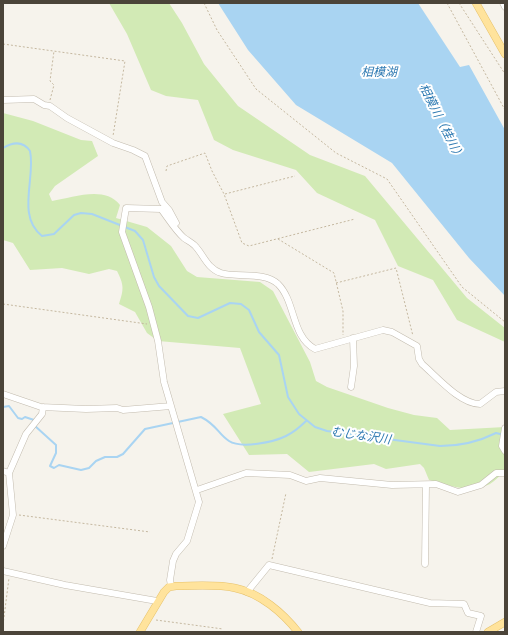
<!DOCTYPE html>
<html>
<head>
<meta charset="utf-8">
<style>
  body { margin:0 }
  #map { position:relative; width:508px; height:635px; overflow:hidden; background:#f6f3ec; font-family:"Noto Sans",sans-serif }
  canvas { display:block }
  .frame { position:absolute; inset:0; border:4px solid #4b4439; pointer-events:none }
</style>
</head>
<body>
<div id="map">
<canvas width="508" height="635"></canvas>
<div class="frame"></div>
</div>
<script>
const context = document.querySelector('canvas').getContext('2d');
context.lineJoin = 'round';
function paint(path, color) { context.fillStyle = color; context.fill(path, 'evenodd'); }
function trace(path, color, width, dash) { context.strokeStyle = color; context.lineWidth = width; context.lineCap = dash ? 'butt' : 'round'; context.setLineDash(dash || []); context.stroke(path); }
function drawText(font, color, halo, rows, align = 'center') {
  context.font = font + ' "Noto Sans","Noto Sans JP",sans-serif'; context.lineWidth = 4; context.setLineDash([]); context.textBaseline = 'middle'; context.strokeStyle = halo; context.fillStyle = color; for (const [text, x, y, turn = 0] of rows) {
    context.save(); context.translate(x, y); context.rotate((+turn || 0) * Math.PI / 180); context.textAlign = isNaN(turn) ? turn : align; if (halo) context.strokeText(text, 0, 0); context.fillText(text, 0, 0); context.restore();
  }
}
const green = new Path2D(`
  M109,3h60l13,20 22,41 34,42 72,49 55,21 102,122 38,30v14l-48,-22 -24,-40 -35,-14 -23,-46 -58,-27 -21,-23 -63,-20 -19,-10 -16,-40 -32,-4 -15,-6 -24,-56z
  M3,113l30,8 48,19 11,1 6,15 -43,30 -6,8 3,7c21,-3 52,-16 68,4l-4,13 31,9 24,19 16,25 10,6 63,5 13,9 37,71 6,19 11,6 61,21 26,7 23,3 13,12 55,-3v44c-5,4 -10,10 -15,13 -19,10 -42,1 -61,-4l-5,-12 -4,-4 -34,5 -12,-5 -65,8 -22,-18 -38,1 -26,-41 38,-10 -21,-56 -82,-7 -11,-8 -12,-21 -16,-8c5,-15 5,-19 -2,-33l-8,-2 -20,5 -27,-6 -32,2 -17,-27 -10,-3z`);
const water = new Path2D(`
  M218,3h200l42,64 9,-2 36,65v166l-36,-38 -77,-95 -96,-58 -48,-55z`);
const stream = new Path2D(`
  M3,148c10,-6 20,-7 27,3 6,26 -14,65 12,85l12,-2 20,-19 7,-2 11,1 43,17 8,9 11,37 5,9 29,30 10,2 32,-15 11,1 8,6 10,22 20,23 9,42 11,17 16,13 12,4 113,15c21,0 38,-4 56,-13l8,2
  M3,407l6,-1 9,12 4,1 3,-2 9,3v2
  M35,426l21,19v8l-6,13 4,2 5,-3 22,5 8,-2 7,-7 9,-4h12l6,-3 22,-25 56,-12c16,8 17,17 28,24 12,8 45,1 57,-5 8,-4 14,-9 20,-15`);
const path = new Path2D(`
  M204,3l13,27 39,59 80,64 51,26 75,108 43,35
  M447,3l58,107
  M459,3l46,71
  M3,44l122,17 -12,75
  M50,100l4,-15 -4,-4 4,-30
  M166,171l1,-5 38,-13 7,18 12,23 18,49 7,3 106,-27
  M225,194l70,-18
  M278,239l56,34 9,38v24
  M336,283l60,-15 17,68
  M3,304l144,20
  M19,515l131,17
  M272,559l14,-66
  M156,620l67,9
  M3,625l6,-47
  M3,631l3,1`);
const minor = new Path2D(`
  M503,3l2,4
  M3,100l31,-1 10,6 6,1 17,12 46,25 20,7 12,6 17,46 7,8 7,13
  M351,387l3,-21 -1,-28
  M3,394l38,13 45,2 31,-1 6,2 48,-4
  M505,428l-3,18 3,5
  M3,471l6,2 4,42 -10,31
  M9,473l17,-39 16,-20 1,-7
  M197,490l49,-17 44,2 16,6 14,-3 72,7 44,-1 22,8 23,-7 15,-12h9
  M425,564l1,-79
  M3,571l62,14 92,16
  M171,586l-1,-6 3,-19 3,-7 11,-13 12,-39 -35,-120 -6,-41 -9,-34 -27,-75 4,-24 35,1c7,9 14,21 23,29 4,3 9,5 12,9 8,9 12,22 25,26 17,5 43,-2 57,11 18,18 13,52 37,65l68,-19 9,2 25,14 2,13 3,5c15,13 38,40 58,40l16,-12 9,-1
  M247,592l22,-27 161,38 34,1 4,9 13,3 -5,16`);
const major = new Path2D(`
  M476,3l29,51
  M140,632l24,-40 5,-5 7,-1c19,0 41,-2 59,2 25,5 48,25 63,44
  M488,632l17,-10`);
const waterNames = [
  ["相模湖",379,73],
  ["相模川（桂川）",441,122,63],
  ["むじな沢川",361,436,8]
];
paint(green, '#d2eab5');
paint(water, '#a9d4f2');
trace(stream, '#a9d4f2', 2);
trace(minor, '#c2bbae', 7);
trace(major, '#e6c16a', 8);
trace(path, '#c4b79f', 1, [2, 2]);
trace(minor, '#fff', 6);
trace(major, '#ffe39c', 7);
drawText('italic 12px', '#2e7ab2', '#fff', waterNames);
</script>
</body>
</html>
